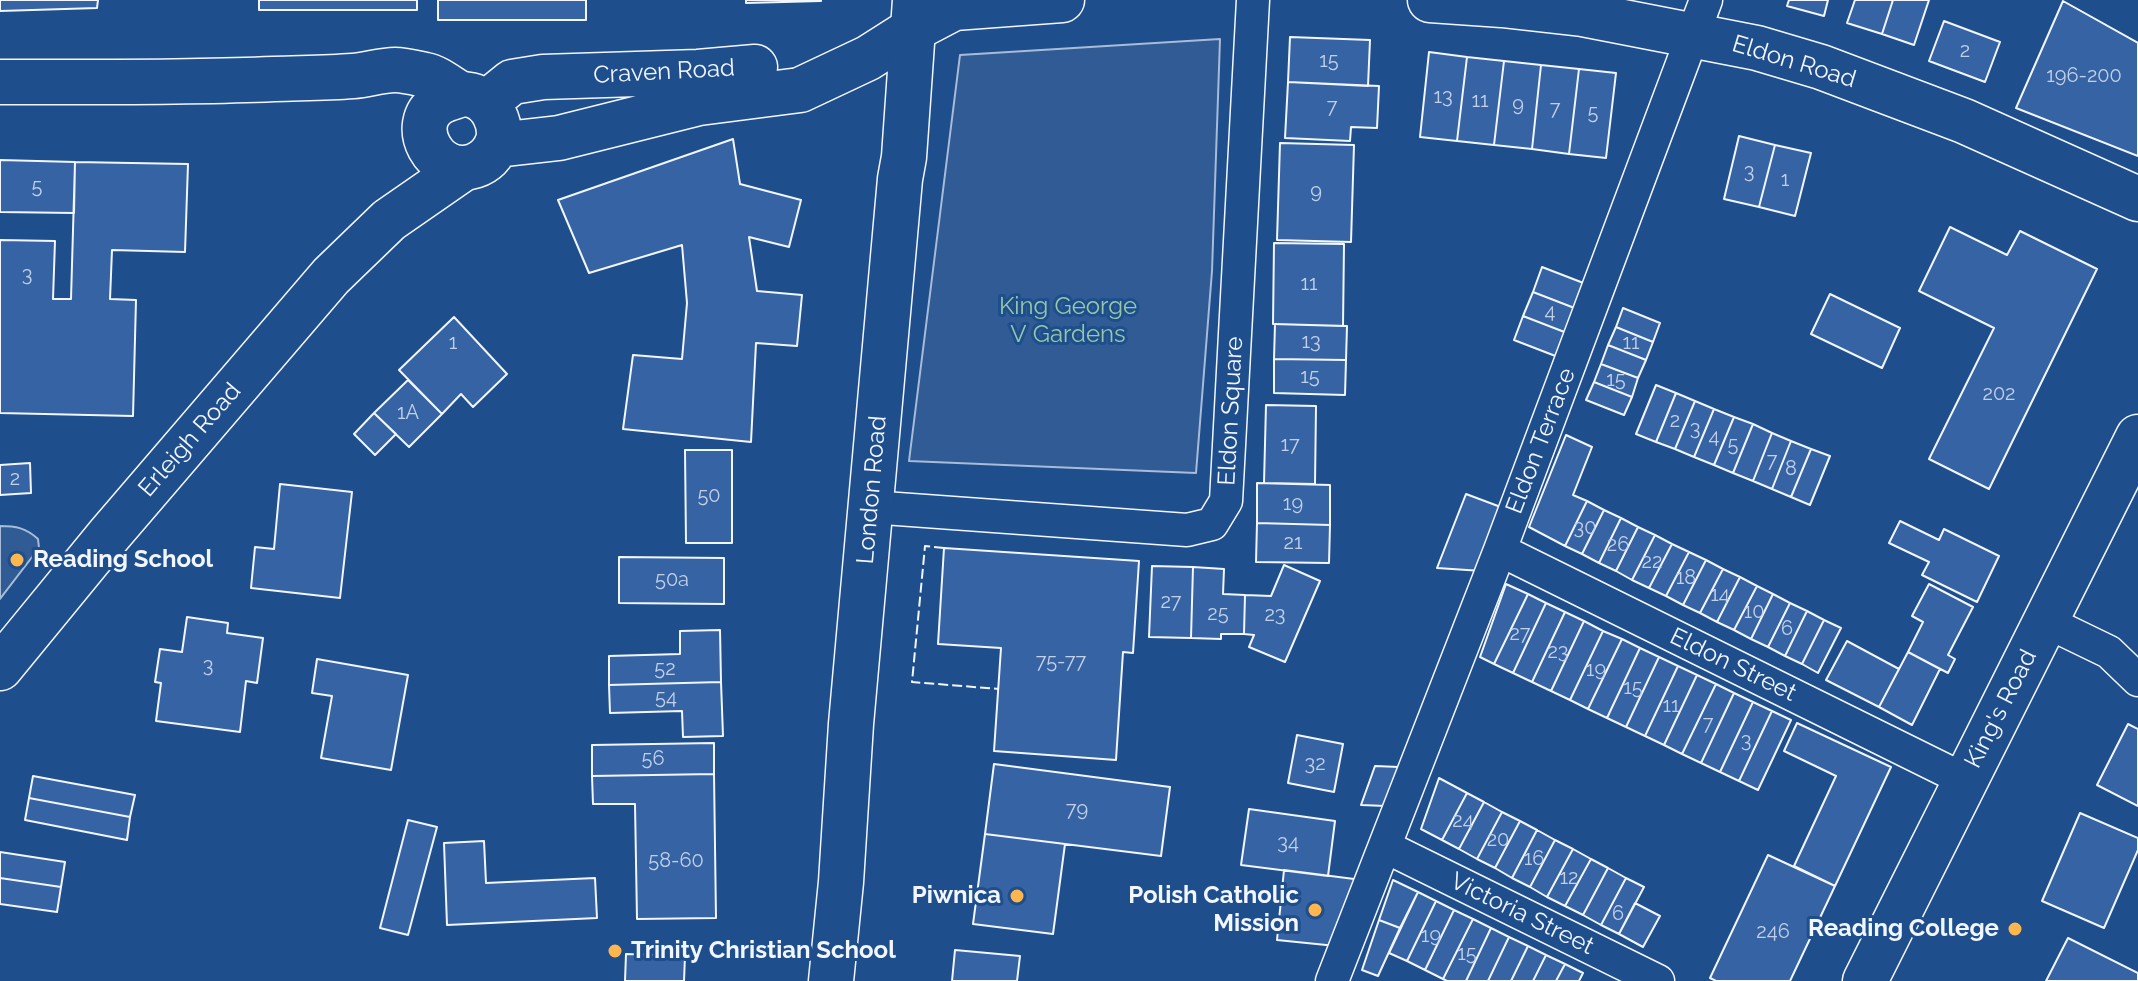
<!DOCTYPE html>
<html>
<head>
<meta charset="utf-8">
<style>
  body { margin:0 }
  canvas { display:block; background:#1f4e8c }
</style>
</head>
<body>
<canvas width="2138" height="981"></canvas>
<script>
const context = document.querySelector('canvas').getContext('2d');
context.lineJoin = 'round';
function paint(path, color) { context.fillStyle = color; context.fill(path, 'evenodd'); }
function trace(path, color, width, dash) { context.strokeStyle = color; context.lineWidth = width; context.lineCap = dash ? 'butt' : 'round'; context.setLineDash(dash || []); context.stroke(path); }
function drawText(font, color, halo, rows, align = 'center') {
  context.font = font + ' Raleway,sans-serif'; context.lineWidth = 6; context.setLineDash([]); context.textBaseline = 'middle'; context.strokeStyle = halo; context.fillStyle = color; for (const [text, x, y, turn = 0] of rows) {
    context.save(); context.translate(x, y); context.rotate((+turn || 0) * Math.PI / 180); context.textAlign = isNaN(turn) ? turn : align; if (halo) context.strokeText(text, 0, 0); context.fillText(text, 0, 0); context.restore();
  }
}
const green = new Path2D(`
  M1220,39l-8,232 -16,202 -287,-12 51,-406z
  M0,526c16,0 26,2 38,13l1,9 -39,51z`);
const building = new Path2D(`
  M0,0h98l-1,8 -97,3z
  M259,0h158v10h-158z
  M438,0h148v20h-148z
  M746,0h75v1l-75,2z
  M1789,0h39l-4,16 -37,-10z
  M1855,0h38l-11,34 -35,-11z
  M1893,0h36l-15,45 -32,-11z
  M2063,1l75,42v113l-122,-48z
  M1944,21l56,21 -15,40 -56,-21z
  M1290,37l80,3 -2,46 -80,-4z
  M1429,52l38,5 -10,84 -37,-4z
  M1467,57l37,4 -10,84 -37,-4z
  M1504,61l37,4 -9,84 -38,-4z
  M1541,65l38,4 -10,85 -37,-5z
  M1579,69l37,4 -10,85 -37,-4z
  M1288,82l91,4 -2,42 -26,-1 -1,14 -65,-3z
  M1739,136l36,9 -16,62 -35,-8z
  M733,139l7,45 61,16 -12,47 -40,-10 8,54 45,4 -5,51 -41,-3 -5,99 -128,-13 10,-74 49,4 5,-56 -5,-58 -93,28 -31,-73z
  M1280,143l74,2 -3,97 -74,-2z
  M1775,145l36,8 -16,63 -36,-9z
  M0,160l75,2 -1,51 -74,-1z
  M75,162l113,2 -3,88 -73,-2 -2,49 26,1 -3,116 -133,-3v-173l55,1 -2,58h18z
  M1950,227l57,28 13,-24 77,38 -108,220 -60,-30 65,-131 -75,-37z
  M1274,243l70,1 -1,82 -70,-2z
  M1542,267l44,17 -9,25 -44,-17z
  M1533,292l44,17 -10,24 -44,-17z
  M1830,294l70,34 -18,40 -71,-34z
  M1623,308l37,15 -7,19 -37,-15z
  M1523,316l44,17 -9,24 -44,-17z
  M454,317l53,57 -34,33 -12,-13 -19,20 -43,-44z
  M1275,324l72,2 -1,34 -72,-1z
  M1616,327l37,15 -7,18 -38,-15z
  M1608,345l38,15 -8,18 -37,-14z
  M1274,359l72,1 -1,35 -71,-2z
  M1601,364l37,14 -6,19 -38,-15z
  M408,380l34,34 -33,33 -35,-34z
  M1594,382l38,15 -8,18 -38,-15z
  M1656,385l20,8 -20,49 -20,-8z
  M1676,393l19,8 -20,48 -19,-7z
  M1695,401l19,8 -20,48 -19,-8z
  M1266,405l50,1 -1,78 -51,-1z
  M1714,409l20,8 -20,48 -20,-8z
  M374,413l22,21 -21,21 -21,-21z
  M1734,417l19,7 -20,49 -19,-8z
  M1753,424l19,9 -19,48 -20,-8z
  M1772,433l19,8 -19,48 -19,-8z
  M1566,435l26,12 -19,48 14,6 -22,45 -36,-19z
  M1791,441l20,8 -20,48 -19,-8z
  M1811,449l19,7 -20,49 -19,-8z
  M685,450h47v93h-46z
  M30,463l1,30 -31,2v-30z
  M1257,483l73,2v40l-73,-2z
  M280,484l72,8 -12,106 -89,-10 4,-41 19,2z
  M1466,494l40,15 -24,62 -45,-3z
  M1587,501l17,9 -22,44 -17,-8z
  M1604,510l17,8 -22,45 -17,-9z
  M1621,518l17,9 -22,44 -17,-8z
  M1900,521l39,19 5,-11 55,27 -22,46 -55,-27 7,-13 -40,-19z
  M1257,523l73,2 -1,38 -73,-1z
  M1638,527l17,8 -23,45 -16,-9z
  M1655,535l17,9 -23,44 -17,-8z
  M1672,544l17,8 -23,44 -17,-8z
  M944,548l195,13 -6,92 -10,-1 -7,108 -122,-9 7,-103 -63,-4z
  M1689,552l17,8 -23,45 -17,-9z
  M619,557l105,1v46l-105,-1z
  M1706,560l17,9 -23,44 -17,-8z
  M1284,565l36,16 -35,81 -36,-15 5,-12 -10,-1 1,-39 26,1z
  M1152,566l41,1 -2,71 -42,-1z
  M1193,567l31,2 -1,25 22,1 -1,39h-23v5l-30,-1z
  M1723,569l17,8 -23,45 -17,-9z
  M1740,577l17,9 -23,44 -17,-8z
  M1506,584l22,10 -34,70 -14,-7z
  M1929,584l44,23 -25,48 7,4 -7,14 -40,-21 15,-30 -11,-6z
  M1757,586l16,8 -22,45 -17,-9z
  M1528,594l18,9 -33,70 -19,-9z
  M1773,594l17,9 -22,44 -17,-8z
  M1546,603l19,9 -33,70 -19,-9z
  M1790,603l17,8 -22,45 -17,-9z
  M1807,611l17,9 -22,44 -17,-8z
  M1565,612l19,9 -33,70 -19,-9z
  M187,617l41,6 -1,10 36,5 -6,45 -11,-2 -6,51 -84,-11 5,-38 -6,-1 5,-33 22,3z
  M1824,620l17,8 -23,45 -16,-9z
  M1584,621l19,10 -33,69 -19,-9z
  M720,630l1,52 -112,3v-29l71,-2v-23z
  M1603,631l19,8 -34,70 -18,-9z
  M1622,639l18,9 -33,70 -19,-9z
  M1847,641l52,28 -20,38 -53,-27z
  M1640,648l19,9 -33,70 -19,-9z
  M1908,652l32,17 -28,56 -33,-18z
  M1659,657l19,9 -33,70 -19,-9z
  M317,659l91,16 -17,95 -70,-12 11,-62 -20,-3z
  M1678,666l19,9 -33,70 -19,-9z
  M1697,675l19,9 -34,70 -18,-9z
  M721,682l2,54 -40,1 -1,-26 -72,2 -1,-28z
  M1716,684l18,9 -33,70 -19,-9z
  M1734,693l19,9 -33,70 -19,-9z
  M1753,702l19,9 -33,70 -19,-9z
  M1772,711l19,9 -33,70 -19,-9z
  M1797,723l94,44 -56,119 -41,-20 42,-90 -52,-25z
  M2128,724l10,5v77l-41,-21z
  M1297,735l46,9 -9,48 -46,-9z
  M714,743v31l-122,2v-31z
  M994,764l176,23 -9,69 -176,-22z
  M1375,766l24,1 -13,39 -25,-1z
  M714,774l2,144 -79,1 -2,-115h-42l-1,-28z
  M33,776l102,19 -5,22 -101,-19z
  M1439,778l28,15 -25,47 -21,-11z
  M1467,793l17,9 -25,47 -17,-9z
  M29,798l101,19 -3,23 -102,-20z
  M1484,802l18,10 -25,47 -18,-10z
  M1249,809l86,12 -7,55 -87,-11z
  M1502,812l18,9 -25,47 -18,-9z
  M2080,813l58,25v12l-34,78 -62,-27z
  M408,820l29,7 -29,108 -28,-7z
  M1520,821l17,9 -25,48 -17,-10z
  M1537,830l18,10 -25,47 -18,-9z
  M985,834l80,10 -12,90 -80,-10z
  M1555,840l18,9 -26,48 -17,-10z
  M484,841l2,42 109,-5 2,40 -150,7 -3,-82z
  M1573,849l18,10 -26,47 -18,-9z
  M0,852l65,10 -4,25 -61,-9z
  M1768,855l67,31 -45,95h-74l-6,-3z
  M1591,859l17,9 -25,47 -18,-9z
  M1608,868l18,10 -25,47 -18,-10z
  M1284,870l78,10 -26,66 -59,-6z
  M0,878l61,9 -4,25 -57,-8z
  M1626,878l18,9 -25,47 -18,-9z
  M1393,880l25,12 -18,36 -21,-8z
  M1418,892l18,9 -29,60 -18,-8z
  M1436,901l18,9 -29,60 -18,-9z
  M1635,903l25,13 -17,31 -24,-13z
  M1454,910l19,9 -30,60 -18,-9z
  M1473,919l18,9 -25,53h-19l-4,-2z
  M1379,920l21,8 -22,48 -16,-6z
  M1491,928l18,9 -21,44h-22z
  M1509,937l19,9 -17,35h-23z
  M2068,938l70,35v8h-92z
  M1528,946l18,9 -13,26h-22z
  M955,950l65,6 -3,25h-65z
  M626,954l59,2 -1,25h-59z
  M1546,955l19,9 -9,17h-23z
  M1565,964l18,9 -4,8h-23z`);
const street = new Path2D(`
  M870,507l317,23 25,-6 14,-23 27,-501
  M1500,550l465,230
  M2045,621l64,31 29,28
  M1386,847l272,134
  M1332,981l168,-431 206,-550`);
const secondary = new Path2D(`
  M1430,0l72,5 80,9 175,34 64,19 143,54 174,78
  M0,82c91,0 183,1 274,-3 26,-1 52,-1 79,-3 14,-1 28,-6 42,-6 9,0 21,3 30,5 11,2 22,11 32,17 6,3 11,2 17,4 18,6 28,28 24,45 -4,12 -12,21 -24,25 -39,13 -68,-42 -35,-63 6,-4 16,-6 23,-9
  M486,103l26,-21 31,-5 155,-5 57,-5
  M497,145l62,-7 140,-35 101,-13 68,-32 44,-28 42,-22 108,-8
  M0,668l109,-133 222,-259 58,-56 75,-52`);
const primary = new Path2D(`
  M831,981l10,-99 10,-158 49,-545 4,-22 11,-157
  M1865,981l273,-544`);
const fence = new Path2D(`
  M944,548l-19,-2 -13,136 87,7`);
const markers = [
  [17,560,8,"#ffb74d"],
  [1017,896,8,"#ffb74d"],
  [1315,910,8,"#ffb74d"],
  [2015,929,8,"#ffb74d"],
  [615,951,8,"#ffb74d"]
];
const numberNames = [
  ["2",1965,51],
  ["15",1329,61],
  ["196-200",2084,76],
  ["13",1443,97],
  ["11",1480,101],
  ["9",1518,105],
  ["7",1332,107],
  ["7",1555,109],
  ["5",1593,113],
  ["3",1749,172],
  ["1",1785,180],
  ["5",37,187],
  ["9",1316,192],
  ["3",27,275],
  ["11",1309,284],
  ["4",1550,312],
  ["13",1311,342],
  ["1",453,343],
  ["11",1631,343],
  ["15",1310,377],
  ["15",1616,380],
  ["202",1999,394],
  ["1A",408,413],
  ["2",1675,421],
  ["3",1695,429],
  ["4",1714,437],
  ["17",1290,445],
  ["5",1733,445],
  ["7",1772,461],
  ["8",1791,469],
  ["2",15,479],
  ["50",709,496],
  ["19",1293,504],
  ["30",1585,528],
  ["21",1293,543],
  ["26",1618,545],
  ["22",1652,562],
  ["18",1686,578],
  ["50a",672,580],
  ["14",1720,595],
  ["27",1171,602],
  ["10",1754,612],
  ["25",1218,614],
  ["23",1275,615],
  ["6",1787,629],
  ["27",1520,634],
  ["23",1558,652],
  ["75-77",1061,662],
  ["3",208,666],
  ["52",665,669],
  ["19",1596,670],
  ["15",1633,688],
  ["54",666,698],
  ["11",1671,706],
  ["7",1708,724],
  ["3",1746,741],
  ["56",653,759],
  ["32",1315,764],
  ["79",1077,810],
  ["24",1463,821],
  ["20",1498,840],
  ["34",1288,843],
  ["16",1534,859],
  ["58-60",676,861],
  ["12",1569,878],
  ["6",1618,914],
  ["246",1773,932],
  ["19",1431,936],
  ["15",1467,954]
];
const streetNames = [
  ["Eldon Road",1794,62,17],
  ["Craven Road",664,72,-3],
  ["Eldon Square",1231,411,-87],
  ["Erleigh Road",190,440,-49],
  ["Eldon Terrace",1541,441,-69],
  ["London Road",872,490,-85],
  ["Eldon Street",1733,665,26],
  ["King's Road",2001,709,-63],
  ["Victoria Street",1522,914,26]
];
const parkNames = [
  ["King George",1068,307],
  ["V Gardens",1068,335]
];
const poiNames = [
  ["Reading School",33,560,"left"],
  ["Piwnica",1001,896],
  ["Polish Catholic",1299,896],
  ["Mission",1299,924],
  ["Reading College",1999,929],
  ["Trinity Christian School",631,951,"left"]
];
paint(green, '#305b95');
trace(green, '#a8bbd7', 2);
paint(building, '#3563a3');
trace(building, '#f2f6ff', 2);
trace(street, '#f2f6ff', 35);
trace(secondary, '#f2f6ff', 47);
trace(primary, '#f2f6ff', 47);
trace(street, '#1f4e8c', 32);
trace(secondary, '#1f4e8c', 44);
trace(primary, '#1f4e8c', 44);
trace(fence, '#f2f6ff', 2, [10, 4]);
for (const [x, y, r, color] of markers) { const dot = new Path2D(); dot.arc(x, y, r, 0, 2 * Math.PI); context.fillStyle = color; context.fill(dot); trace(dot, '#1f4e8c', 3); }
drawText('20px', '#c3d1e8', null, numberNames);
drawText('24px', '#f2f6ff', '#1f4e8c', streetNames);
drawText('24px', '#97c8a6', '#1f4e8c', parkNames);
drawText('bold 24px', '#f2f6ff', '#1f4e8c', poiNames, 'right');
</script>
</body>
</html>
